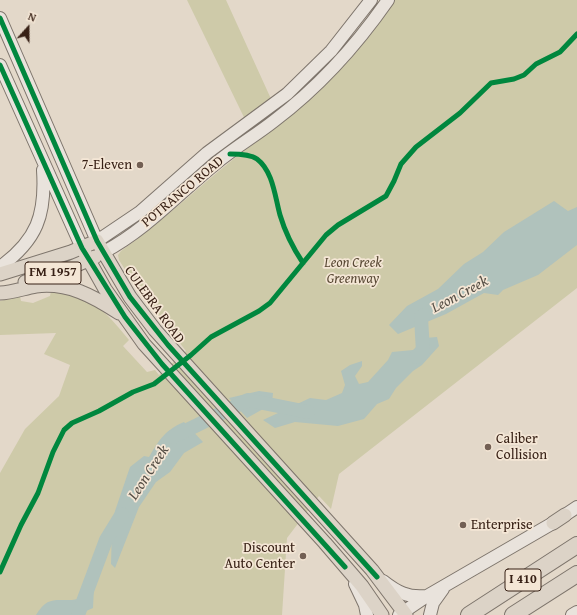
<!DOCTYPE html>
<html>
<head>
<meta charset="utf-8">
<style>
  body { margin:0 }
  #map { position:relative; width:577px; height:615px; overflow:hidden; background:#e3d8c9; font-family:"Gentium Book Plus",serif }
  canvas { display:block }
  .north { position:absolute; left:8px; top:8px; width:40px; height:40px; -webkit-text-stroke:3px #f4e6d5; paint-order:stroke; rotate:21deg; font-size:11px; font-weight:700; line-height:16px; text-align:center; color:#372015 }
  .north::after { content:''; display:block; margin:auto; width:14px; height:18px; background:#372015; clip-path:polygon(50% 0,100% 100%,50% 72%,0 100%) }
</style>
</head>
<body>
<div id="map">
<canvas width="577" height="615"></canvas>
<div class="north">N</div>
</div>
<script>
const context = document.querySelector('canvas').getContext('2d');
context.lineJoin = 'round';
function paint(path, color) { context.fillStyle = color; context.fill(path, 'evenodd'); }
function trace(path, color, width, dash) { context.strokeStyle = color; context.lineWidth = width; context.lineCap = dash ? 'butt' : 'round'; context.setLineDash(dash || []); context.stroke(path); }
function drawText(font, color, halo, rows, align = 'center') {
  context.font = font + ' "Gentium Book Plus",serif'; context.lineWidth = 3.5; context.setLineDash([]); context.textBaseline = 'middle'; context.strokeStyle = halo; context.fillStyle = color; for (const [text, x, y, turn = 0] of rows) {
    context.save(); context.translate(x, y); context.rotate((+turn || 0) * Math.PI / 180); context.textAlign = isNaN(turn) ? turn : align; if (halo) context.strokeText(text, 0, 0); context.fillText(text, 0, 0); context.restore();
  }
}
const green = new Path2D(`
  M187,0h39l56,123c44,-36 83,-75 113,-123h182v288l-238,186 -8,35 -12,-13 -32,42 -5,77h-282v-142l25,-44 34,-33 11,-31 -26,-11 12,-21 -56,2v-34l20,-5 1,5 12,2 17,-7 1,-5c42,7 52,17 78,49l-6,6 24,26 8,-2 4,5 27,-24 -50,-64 -17,-27 -1,-5 3,-4c47,-33 88,-75 135,-109z`);
const water = new Path2D(`
  M554,201l14,10 9,-4v38l-39,30 -35,15 -5,5 -14,-2 -38,21 -48,20 -9,-9 18,-19 31,-17 26,-25 19,-12 21,-20z
  M437,337l2,9 -17,19 -9,6 -17,17 -7,11 -12,5 -13,15 -26,7 -43,-4 -20,6 -12,-8 47,-22 16,2 16,-7 3,-8 -4,-14 9,-6 12,-4v5l-7,10 4,8 9,-2 20,-22 4,-8 21,-2 12,-12z
  M259,391l14,2 -1,11 -25,14 -18,-20z
  M184,422l19,20 -19,11 -14,19 -14,10 -17,25 -24,61 -4,-4 1,-37 3,-16 15,-44 14,-11 5,1c10,-17 16,-27 35,-35z
  M94,588l-1,20 -9,4 -1,3h-47c13,-22 23,-12 42,-16 7,-1 12,-6 16,-11z`);
const river = new Path2D(`
  M416,357l7,-5 -2,-35 10,-6
  M173,437l75,-37 60,12
  M78,615l28,-75 16,-26`);
const secondary = new Path2D(`
  M0,18l97,223 43,-29 67,-59 80,-59 44,-43 40,-51
  M0,65l82,183
  M104,252c43,-23 74,-58 111,-88 19,-16 40,-28 59,-43 45,-34 82,-75 114,-121
  M0,267c37,-27 46,-52 43,-97
  M565,515l12,-8
  M383,581c14,11 25,17 43,15
  M355,584l10,21 2,10
  M399,615l28,-19 126,-73
  M430,615l3,-12 10,-14
  M572,615l5,-3`);
const primary = new Path2D(`
  M82,248l23,41 39,55 181,199 37,43 20,29
  M0,274l71,-22 26,-11 33,56 25,33 217,240 34,45
  M25,282l42,-13 28,-12
  M0,293c12,0 24,-5 36,-7 32,-4 57,10 83,27
  M553,523l12,-8`);
const highway = new Path2D(`
  M469,615l108,-70
  M513,615l64,-41`);
const cycleway = new Path2D(`
  M0,18l97,223 33,56 38,48 209,232
  M0,65l82,183 43,69 37,47 183,203
  M230,154c8,0 20,0 27,5 16,12 18,38 23,56 5,17 13,33 23,48
  M0,572l21,-47 17,-32 15,-41 11,-22 8,-7 27,-12 34,-19 21,-8 37,-29 20,-18 48,-26 11,-8 56,-68 12,-10 48,-29 8,-15 7,-17 15,-17 44,-34 31,-30 23,-4 10,-4 12,-11 24,-12 17,-18`);
const markers = [
  [140,165,4,"#736054"],
  [488,447,4,"#736054"],
  [463,525,4,"#736054"],
  [303,556,4,"#736054"]
];
const shields = [
  [53,273,56],
  [523,580,36]
];
const shieldNames = [
  ["FM 1957",53,273],
  ["I 410",523,580]
];
const poiNames = [
  ["7-Eleven",132,165],
  ["Caliber",496,439,"left"],
  ["Collision",496,455,"left"],
  ["Enterprise",471,525,"left"],
  ["Discount",295,548],
  ["Auto Center",295,564]
];
const streetNames = [
  ["POTRANCO ROAD",183,192,-40],
  ["CULEBRA ROAD",154,305,54]
];
const parkNames = [
  ["Leon Creek",353,263],
  ["Greenway",353,279]
];
const waterNames = [
  ["Leon Creek",460,295,-28],
  ["Leon Creek",149,473,-57]
];
paint(green, '#cecaa9');
paint(water, '#b0c2bc');
trace(river, '#b0c2bc', 14);
trace(secondary, '#7e756c', 14);
trace(primary, '#7e756c', 15);
trace(highway, '#7e756c', 18);
trace(secondary, '#e9e3dc', 12);
trace(primary, '#dcd3c7', 13);
trace(highway, '#dcd3c7', 16);
trace(cycleway, '#00873e', 5);
for (const [x, y, r, color] of markers) { const dot = new Path2D(); dot.arc(x, y, r, 0, 2 * Math.PI); context.fillStyle = color; context.fill(dot); trace(dot, '#f4e6d5', 1.5); }
for (const [x, y, w] of shields) { const box = new Path2D(); box.roundRect(x - w / 2, y - 11, w, 22, 3); context.fillStyle = '#f4e6d5'; context.fill(box); trace(box, '#372015', 1); }
drawText('bold 13px', '#372015', null, shieldNames);
drawText('14px', '#372015', '#f4e6d5', poiNames, 'right');
drawText('14px', '#372015', '#f4e6d5', streetNames);
drawText('italic 14px', '#584834', '#f4e6d5', parkNames);
drawText('italic 15px', '#554e45', '#f4e6d5', waterNames);
</script>
</body>
</html>
